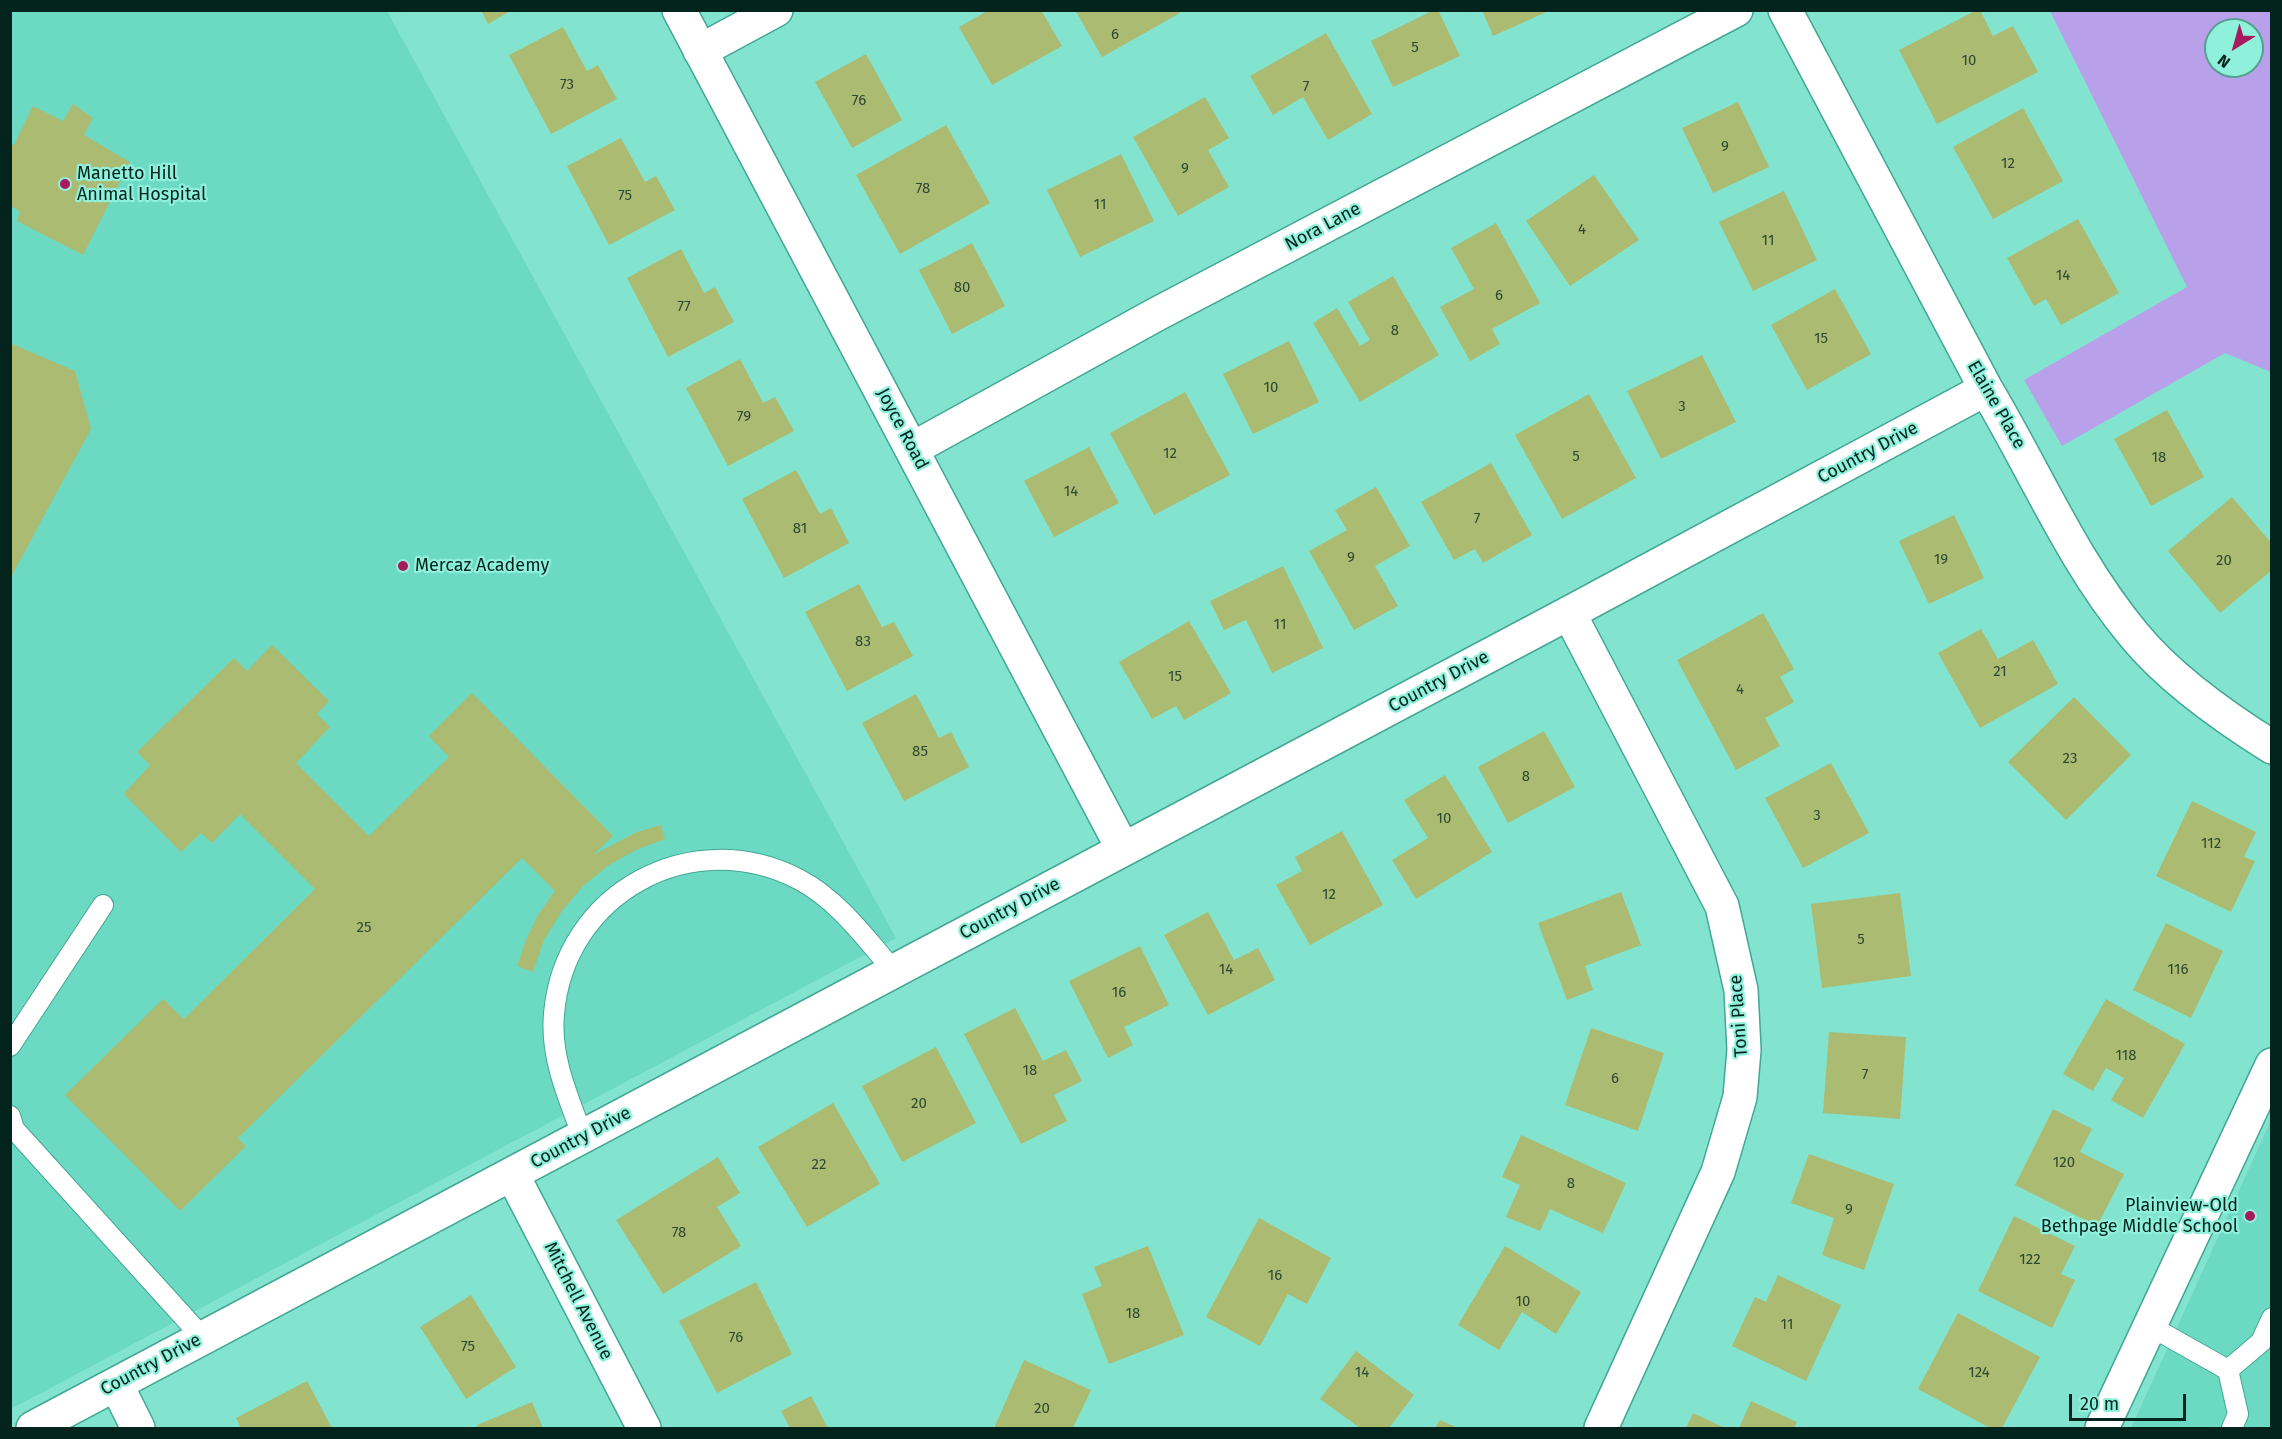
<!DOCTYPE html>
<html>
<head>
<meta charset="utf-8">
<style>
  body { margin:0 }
  #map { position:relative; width:2282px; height:1439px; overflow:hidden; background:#82e4cf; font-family:"Fira Sans",sans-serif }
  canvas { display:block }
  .frame { position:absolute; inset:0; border:12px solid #03231d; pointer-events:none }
  .north { position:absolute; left:2204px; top:18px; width:60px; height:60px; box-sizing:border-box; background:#8ff1dc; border:2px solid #579f90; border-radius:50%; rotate:217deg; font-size:16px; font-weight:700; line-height:24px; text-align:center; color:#03231d }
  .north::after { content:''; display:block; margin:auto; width:21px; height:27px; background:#a71a5d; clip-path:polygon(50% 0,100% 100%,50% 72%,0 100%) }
  .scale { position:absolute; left:2069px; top:1394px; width:117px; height:27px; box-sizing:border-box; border:3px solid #03231d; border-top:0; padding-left:8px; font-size:18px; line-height:21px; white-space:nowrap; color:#03231d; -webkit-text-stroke:4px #8ff1dc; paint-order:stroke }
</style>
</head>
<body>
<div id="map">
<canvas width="2282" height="1439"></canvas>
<div class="frame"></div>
<div class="north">N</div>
<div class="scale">20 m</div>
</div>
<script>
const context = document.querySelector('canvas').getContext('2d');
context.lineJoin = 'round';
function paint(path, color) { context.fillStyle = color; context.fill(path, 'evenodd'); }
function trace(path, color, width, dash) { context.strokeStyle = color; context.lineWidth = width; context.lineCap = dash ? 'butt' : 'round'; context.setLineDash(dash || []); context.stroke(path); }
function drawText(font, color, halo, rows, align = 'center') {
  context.font = font + ' "Fira Sans",sans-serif'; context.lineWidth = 4.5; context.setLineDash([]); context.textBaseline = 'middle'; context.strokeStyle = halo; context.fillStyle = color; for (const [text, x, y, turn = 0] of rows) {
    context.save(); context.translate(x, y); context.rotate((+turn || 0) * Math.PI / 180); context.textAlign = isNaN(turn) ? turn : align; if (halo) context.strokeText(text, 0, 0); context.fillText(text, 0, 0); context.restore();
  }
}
const built = new Path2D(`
  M11,11h376l509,927 -885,471z
  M2271,1120v308h-140l53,-116z`);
const green = new Path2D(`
  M2050,11h222l-1,361 -46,-19 -163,93 -38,-66 163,-93zM2216,30h36v36h-36z`);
const building = new Path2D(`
  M481,10h31l-24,14z
  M989,10h52l21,36 -70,39 -33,-58z
  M1075,10h104l1,3 -78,44z
  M1434,10h4l22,46 -67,31 -22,-46z
  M1482,10h69l-58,26z
  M1977,10h3l13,26 20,-10 25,46 -101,52 -38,-74z
  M563,27l24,44 11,-6 19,34 -66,35 -42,-79z
  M1326,33l46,81 -44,26 -25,-43 -30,18 -23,-39z
  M866,54l36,66 -50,28 -37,-66z
  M1205,97l24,41 -21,12 21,37 -51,29 -45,-79z
  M1738,102l31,65 -56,26 -31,-65z
  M73,104l20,14 -9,17 46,27 -47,93 -66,-34 3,-10 -10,-5v-62l4,1 19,-39 30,15z
  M2023,108l40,73 -70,38 -40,-72z
  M946,125l44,78 -90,51 -44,-79z
  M621,138l24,44 11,-6 19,34 -66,35 -42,-79z
  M1121,154l33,67 -74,36 -33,-67z
  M1594,175l45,65 -69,46 -44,-65z
  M1784,191l33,69 -64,31 -34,-69z
  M2078,219l41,74 -58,32 -15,-26 -12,7 -27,-48z
  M1496,223l44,80 -48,26 8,15 -30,17 -30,-54 34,-18 -23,-41z
  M972,243l33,63 -53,28 -33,-64z
  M681,249l23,44 11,-6 19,35 -66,35 -41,-79z
  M1393,276l46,79 -79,47 -47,-79 24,-15 23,38 10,-6 -22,-38z
  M1835,289l36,65 -64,36 -36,-65z
  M1289,341l30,61 -66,32 -30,-60z
  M10,343l65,28 16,58 -81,150z
  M1702,355l34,67 -75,37 -34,-68z
  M740,359l23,44 12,-6 19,34 -66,35 -42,-78z
  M1185,392l45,83 -76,40 -44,-82z
  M1589,394l47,84 -74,41 -47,-84z
  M2167,410l37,67 -53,29 -37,-67z
  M1089,447l30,56 -65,34 -30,-56z
  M1491,463l41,72 -49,28 -8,-14 -21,11 -33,-58z
  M796,470l24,44 11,-6 18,35 -65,35 -42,-79z
  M1376,487l34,59 -35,20 23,40 -44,24 -45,-79 38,-21 -12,-20z
  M2232,497l40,47v26l-52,43 -52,-62z
  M1954,515l30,63 -55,26 -30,-63z
  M1283,566l40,82 -51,25 -26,-53 -22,10 -14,-29z
  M859,584l23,43 12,-5 19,34 -66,35 -42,-79z
  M1763,613l31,56 -14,8 14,25 -29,16 15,28 -44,24 -59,-110z
  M1189,621l42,72 -47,27 -8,-14 -24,13 -33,-57z
  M1981,629l17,30 35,-19 25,44 -78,44 -42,-75z
  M272,645l57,56 -12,13 13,13 -34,36 73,73 80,-79 -20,-21 43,-43 141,143 -20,19 44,-23 24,-7 4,14 -29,11 -27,15 -25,20 -22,26 -18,29 -11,32 -16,-6 9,-26 12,-25 17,-24 -33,-33 -284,280 8,8 -66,65 -115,-116 98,-96 21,20 131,-130 -75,-75 -28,29 -11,-10 -20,19 -57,-58 26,-29 -13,-13 97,-94 13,13z
  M916,694l23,44 12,-6 18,35 -65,34 -42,-78z
  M2074,697l57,58 -65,65 -58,-58z
  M1544,731l31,56 -67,36 -30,-56z
  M1831,763l38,70 -66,35 -38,-70z
  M1445,775l47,77 -76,47 -24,-39 36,-22 -24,-38z
  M2192,801l64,31 -12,25 11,4 -24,51 -75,-36z
  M1342,831l41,74 -73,40 -34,-60 26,-14 -7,-14z
  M1621,892l20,53 -56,21 8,24 -26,10 -29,-77z
  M1900,893l11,83 -89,12 -11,-84z
  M1208,912l26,48 24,-12 17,32 -67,35 -44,-80z
  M2166,923l57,28 -32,67 -58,-28z
  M1140,946l29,59 -45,22 9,18 -25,13 -39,-77z
  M2106,999l79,45 -42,74 -32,-18 13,-22 -18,-10 -13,23 -30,-17z
  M1015,1008l28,53 23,-11 16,31 -28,14 13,26 -46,23 -57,-110z
  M1591,1028l73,25 -26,78 -73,-26z
  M1829,1032l77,5 -6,82 -77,-6z
  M936,1047l40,76 -74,39 -40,-76z
  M833,1103l47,81 -73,43 -49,-80z
  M2053,1109l39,20 -12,23 44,22 -27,52 -82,-41z
  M1521,1135l105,48 -23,50 -53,-24 -10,22 -34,-14 14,-32 -18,-8z
  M1809,1154l85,30 -30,86 -42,-15 12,-37 -43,-15z
  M718,1157l22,36 -23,14 24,39 -78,48 -47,-74z
  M2014,1216l61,30 -14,28 14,6 -23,48 -74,-37z
  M1259,1218l72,40 -24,46 -19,-10 -28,52 -54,-29z
  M1148,1246l36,89 -75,29 -27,-70 20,-8 -8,-19z
  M1505,1246l76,46 -25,42 -34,-22 -23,38 -41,-25z
  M1778,1275l63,30 -35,76 -74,-35 23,-49 11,5z
  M756,1282l36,72 -75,39 -38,-72z
  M471,1295l45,72 -50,32 -46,-72z
  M1958,1313l82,44 -38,71h-12l-72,-39z
  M1356,1351l58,44 -25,33h-29l-40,-29z
  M1024,1360l67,30 -18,38h-79z
  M307,1381l25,47h-91l-5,-10z
  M811,1396l17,32h-38l-9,-17z
  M1751,1401l46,21 -3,6h-55z
  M532,1402l11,26h-65l-1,-3z
  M1693,1413l32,15h-39z
  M1440,1420l18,8h-23z`);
const lane = new Path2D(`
  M10,1046l93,-141
  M10,1116l4,13 189,209
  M583,1137c-15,-40 -33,-80 -29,-123 10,-121 138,-191 246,-134 38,20 66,59 94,91
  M2150,1326l78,44 10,44 -6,14
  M2228,1370l33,-28 11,-24`);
const street = new Path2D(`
  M679,10l444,839
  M1785,10l201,379c49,82 87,173 148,246 36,44 90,82 138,112
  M700,51l76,-41
  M912,449l245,-135 579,-304
  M1569,613l153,293 19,84 3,60 -4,47 -22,75 -117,256
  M512,1174l132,254
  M116,1384l22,44
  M33,1428l1536,-815 417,-224`);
const secondary = new Path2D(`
  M2102,1428l170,-363`);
const markers = [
  [65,184,6,"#a71a5d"],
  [403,566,6,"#a71a5d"],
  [2250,1216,6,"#a71a5d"]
];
const numberNames = [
  ["6",1115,35],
  ["5",1415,48],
  ["10",1969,61],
  ["73",567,85],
  ["7",1306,87],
  ["76",859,101],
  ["9",1725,147],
  ["12",2008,164],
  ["9",1185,169],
  ["78",923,189],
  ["75",625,196],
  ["11",1100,205],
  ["4",1582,230],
  ["11",1768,241],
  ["14",2063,276],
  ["80",962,288],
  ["6",1499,296],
  ["77",684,307],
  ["8",1395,331],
  ["15",1821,339],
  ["10",1271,388],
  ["3",1682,407],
  ["79",744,417],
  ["12",1170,454],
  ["5",1576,457],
  ["18",2159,458],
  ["14",1071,492],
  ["7",1477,519],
  ["81",800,529],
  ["9",1351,558],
  ["19",1941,560],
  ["20",2224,561],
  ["11",1280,625],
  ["83",863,642],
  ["21",2000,672],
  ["15",1175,677],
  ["4",1740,690],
  ["85",920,752],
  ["23",2070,759],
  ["8",1526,777],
  ["3",1817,816],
  ["10",1444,819],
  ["112",2211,844],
  ["12",1329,895],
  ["25",364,928],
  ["5",1861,940],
  ["14",1226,970],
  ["116",2178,970],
  ["16",1119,993],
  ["118",2126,1056],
  ["18",1030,1071],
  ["7",1865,1075],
  ["6",1615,1079],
  ["20",919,1104],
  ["120",2064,1163],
  ["22",819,1165],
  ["8",1571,1184],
  ["9",1849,1210],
  ["78",679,1233],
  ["122",2030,1260],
  ["16",1275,1276],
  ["10",1523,1302],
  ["18",1133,1314],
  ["11",1787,1325],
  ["76",736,1338],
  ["75",468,1347],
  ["14",1362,1373],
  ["124",1979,1373],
  ["20",1042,1409]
];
const poiNames = [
  ["Manetto Hill",77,174],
  ["Animal Hospital",77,195],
  ["Mercaz Academy",415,566],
  ["Plainview-Old",2238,1206,"right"],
  ["Bethpage Middle School",2238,1227,"right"]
];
const streetNames = [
  ["Nora Lane",1323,227,-28],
  ["Elaine Place",1996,405,60],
  ["Joyce Road",902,429,62],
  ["Country Drive",1868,453,-28],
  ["Country Drive",1439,682,-28],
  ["Country Drive",1010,909,-28],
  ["Toni Place",1739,1016,-94],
  ["Country Drive",581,1138,-28],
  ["Mitchell Avenue",578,1301,63],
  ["Country Drive",151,1365,-28]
];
paint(built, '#6cd9c3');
paint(green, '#b8a0ea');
paint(building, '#abbb72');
trace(lane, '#42a794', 22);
trace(street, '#42a794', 36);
trace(secondary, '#42a794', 36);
trace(lane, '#fff', 20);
trace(street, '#fff', 33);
trace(secondary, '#fff', 33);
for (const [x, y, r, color] of markers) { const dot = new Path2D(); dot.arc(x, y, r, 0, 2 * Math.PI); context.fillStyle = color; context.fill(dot); trace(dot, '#8ff1dc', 2); }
drawText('15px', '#2d4932', null, numberNames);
drawText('18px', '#03231d', '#8ff1dc', poiNames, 'left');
drawText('18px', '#03231d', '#8ff1dc', streetNames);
</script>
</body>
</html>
